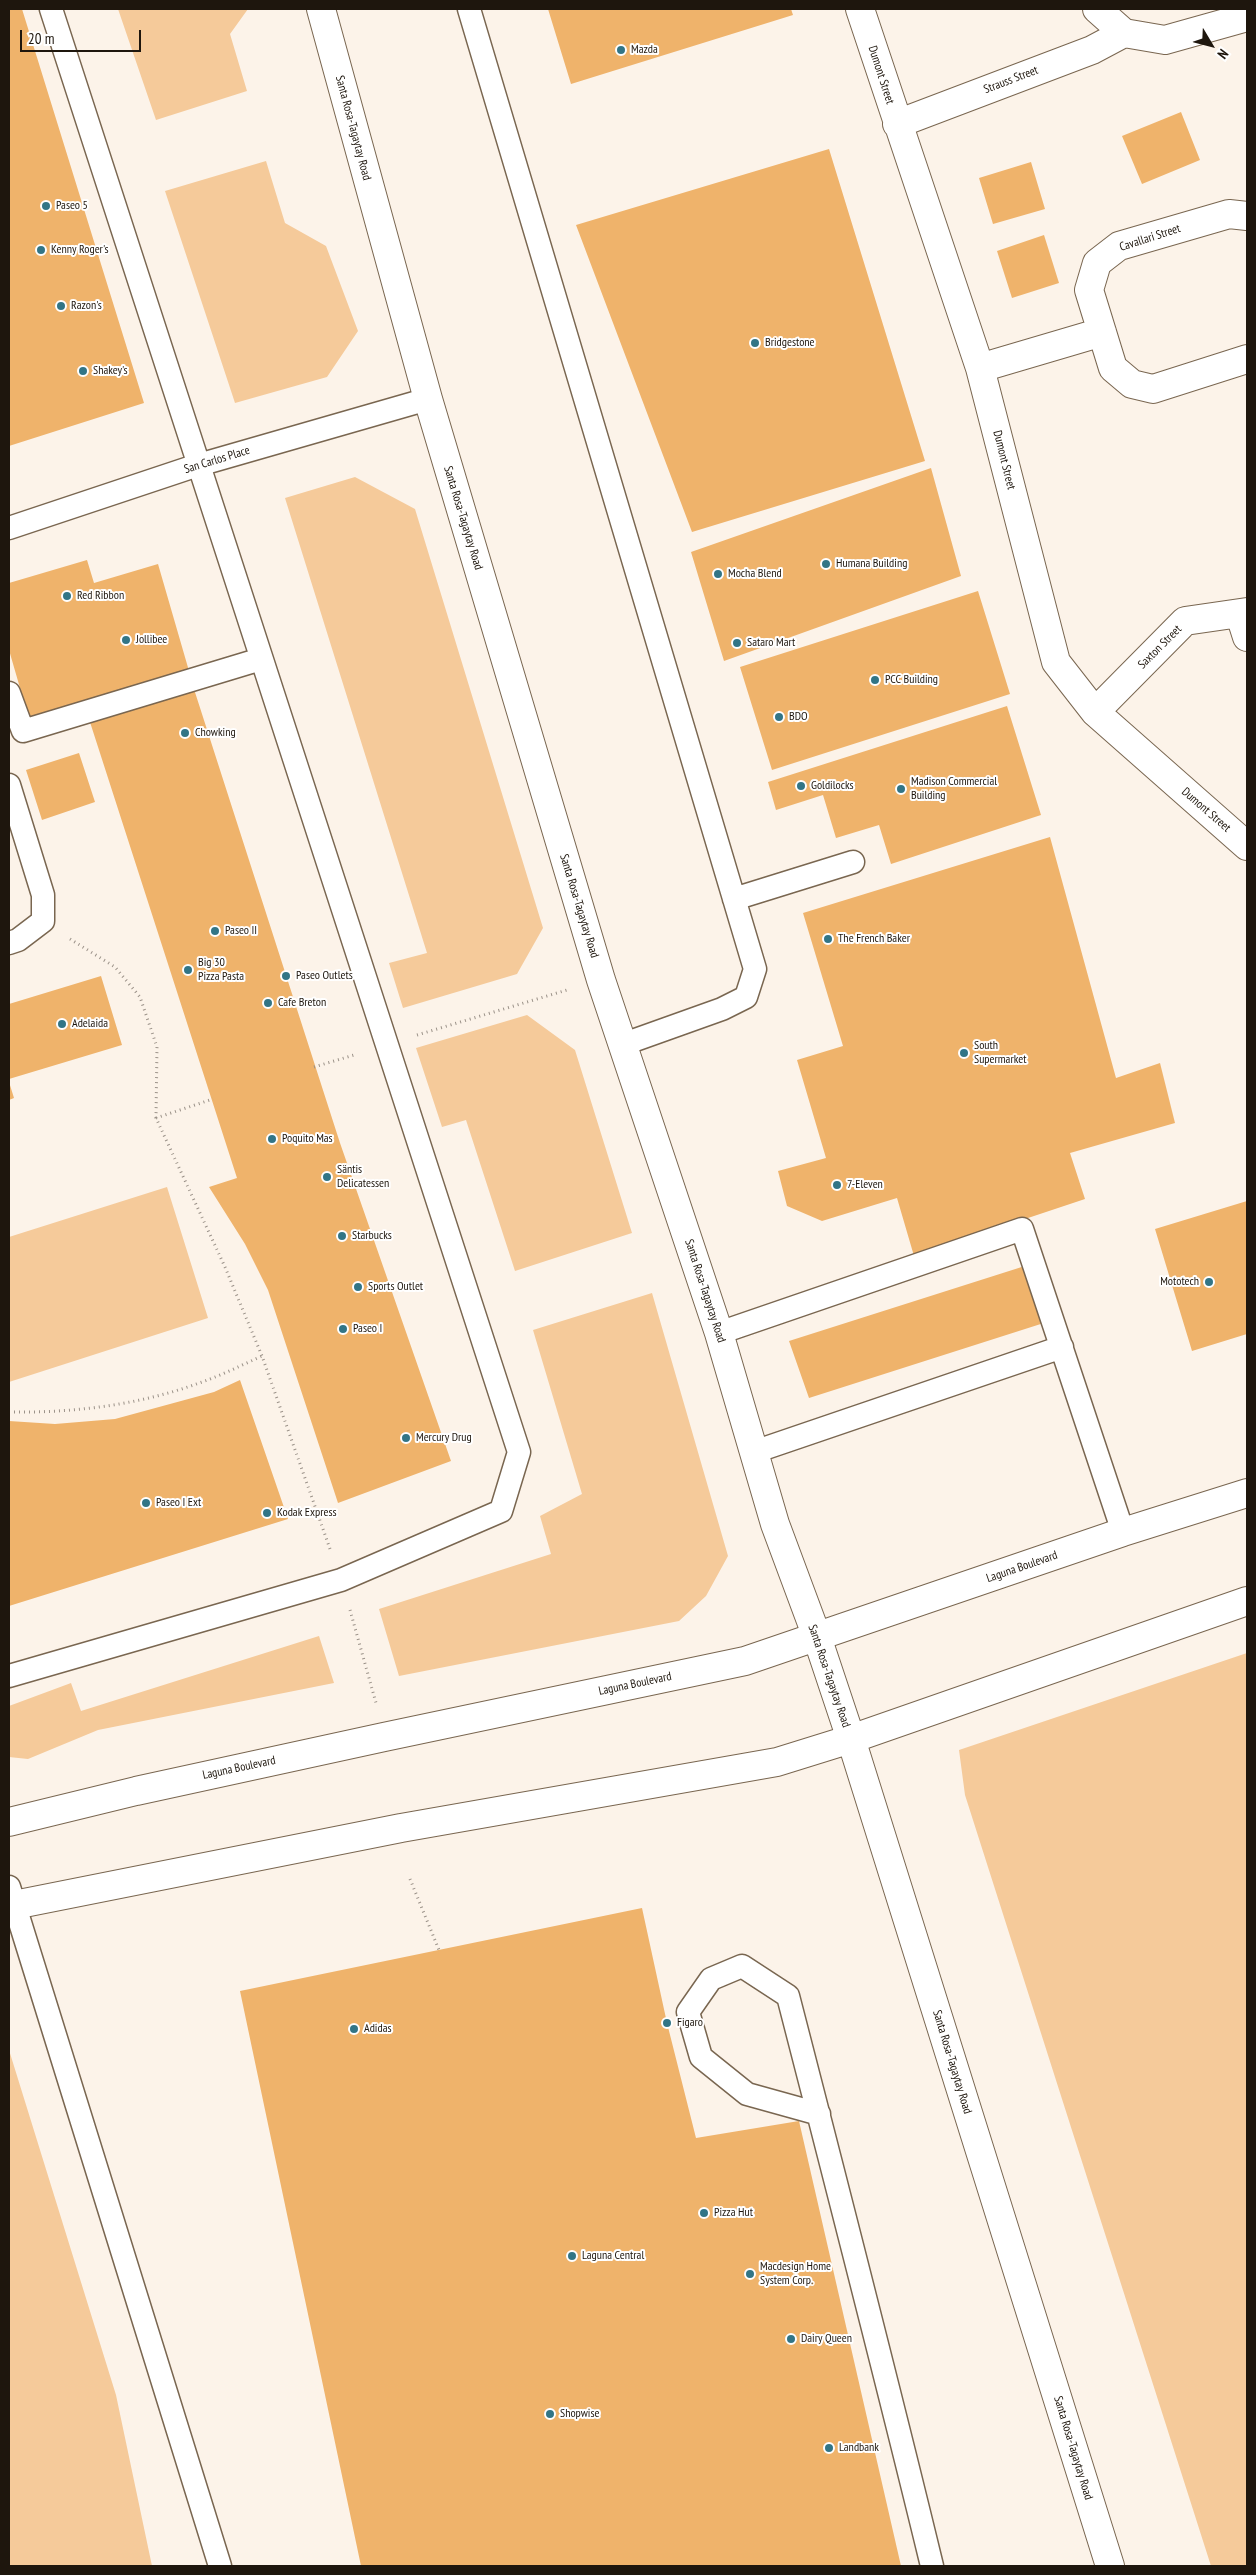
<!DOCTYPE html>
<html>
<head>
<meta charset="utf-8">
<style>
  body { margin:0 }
  #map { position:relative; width:1256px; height:2575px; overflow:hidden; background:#fcf3e9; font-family:"PT Sans Narrow",sans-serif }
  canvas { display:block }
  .frame { position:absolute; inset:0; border:10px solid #1e160d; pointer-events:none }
  .north { position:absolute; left:1186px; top:20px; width:50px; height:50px; -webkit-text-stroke:4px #fff; paint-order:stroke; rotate:127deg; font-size:14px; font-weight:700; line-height:20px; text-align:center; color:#1e160d }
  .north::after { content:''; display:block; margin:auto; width:18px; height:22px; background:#1e160d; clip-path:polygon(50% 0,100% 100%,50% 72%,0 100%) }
  .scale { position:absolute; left:20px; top:30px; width:121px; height:22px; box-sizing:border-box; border:2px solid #1e160d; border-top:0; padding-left:6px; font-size:15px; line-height:18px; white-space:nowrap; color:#1e160d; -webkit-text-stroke:4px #fff; paint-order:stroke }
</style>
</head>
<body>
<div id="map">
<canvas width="1256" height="2575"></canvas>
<div class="frame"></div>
<div class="north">N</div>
<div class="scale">20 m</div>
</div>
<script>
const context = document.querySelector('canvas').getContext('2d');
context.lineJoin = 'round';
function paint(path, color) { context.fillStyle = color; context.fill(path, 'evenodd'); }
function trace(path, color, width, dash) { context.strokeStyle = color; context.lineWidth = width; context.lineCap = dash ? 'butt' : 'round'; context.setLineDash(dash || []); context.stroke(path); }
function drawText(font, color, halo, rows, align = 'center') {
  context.font = font + ' "PT Sans Narrow",sans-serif'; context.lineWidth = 4; context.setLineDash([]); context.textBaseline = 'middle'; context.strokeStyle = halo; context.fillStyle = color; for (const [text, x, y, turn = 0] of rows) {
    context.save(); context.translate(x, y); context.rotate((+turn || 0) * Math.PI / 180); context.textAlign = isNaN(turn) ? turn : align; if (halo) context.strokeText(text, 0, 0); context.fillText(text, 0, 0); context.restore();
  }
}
const green = new Path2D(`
  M118,9h130l-18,25 17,57 -91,29z
  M266,161l19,62 41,23 32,85 -31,46 -92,26 -70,-212z
  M355,477l60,32 128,419 -26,46 -114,34 -14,-45 38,-10 -142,-455z
  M527,1015l48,35 57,183 -117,38 -49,-151 -24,7 -26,-79z
  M167,1187l41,131 -199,64v-145z
  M652,1293l76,263 -22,40 -27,25 -280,55 -20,-67 172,-55 -11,-38 42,-22 -49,-164z
  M319,1636l15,47 -236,47 -70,29 -19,-2v-51l62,-23 10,28z
  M1247,1653v913h-36l-246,-771 -6,-45z
  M9,2050l107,345 36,171h-143z`);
const building = new Path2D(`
  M9,9h13l122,394 -135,43z
  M548,9h243l2,6 -222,69z
  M1181,112l19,48 -58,24 -20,-48z
  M829,149l96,312 -233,71 -116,-307z
  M1031,162l14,47 -52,15 -14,-46z
  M1044,235l15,48 -47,15 -15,-47z
  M931,468l30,108 -237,85 -33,-109z
  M87,560l7,23 64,-19 31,107 -160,48 -20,-69v-67z
  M978,591l32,103 -238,76 -32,-103z
  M193,686l147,457 111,318 -113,42 -70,-213 -23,-46 -36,-57 28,-9 -148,-459z
  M1007,706l34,109 -150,49 -12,-39 -43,13 -13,-43 -47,15 -8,-28z
  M79,753l16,49 -53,18 -16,-50z
  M1050,837l66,241 44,-15 15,60 -105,30 15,46 -171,57 -17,-58 -75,23 -35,-15 -9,-35 48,-13 -29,-98 46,-14 -40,-133z
  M101,976l21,69 -113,34v-75z
  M9,1082l5,16 -5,2z
  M1247,1201v133l-55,17 -37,-122z
  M1028,1265l19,57 -238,76 -20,-57z
  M240,1380l48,139 -279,87v-185l46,3 60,-5 99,-27z
  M642,1908l25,115 29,115 103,-17 102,445h-540l-121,-575z`);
const path = new Path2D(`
  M70,939l45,28 25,30 17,50 -1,71 69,149 37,89 68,193
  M417,1035l150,-45
  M314,1067l40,-12
  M156,1118l57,-19
  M9,1412c65,1 131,-7 193,-30 20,-7 40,-17 60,-26
  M350,1610l26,93
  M410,1879l29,71`);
const lane = new Path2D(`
  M469,9l286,960 -9,28 -24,12 -98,35
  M9,528l186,-62 233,-67
  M9,693l14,38 238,-72
  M9,785l34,110v26l-25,19 -9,3
  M734,899l119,-37
  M719,1333l303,-104 101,303
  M754,1452l308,-105
  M9,1676l332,-96 160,-69 18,-59c-157,-481 -316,-961 -468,-1443
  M9,1887l211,679
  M819,2114l-72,-20 -46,-37 -13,-45 23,-33 31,-13 46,30c49,190 98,380 144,570`);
const street = new Path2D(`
  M860,9l120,359 76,294 39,50 152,134
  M1097,9l27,24 41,7 82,-23
  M897,124l195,-74 32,-17
  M1247,216l-18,-2 -110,32 -22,17 -8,27 24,78 19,16 21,5 94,-30
  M980,368l122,-36
  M1240,615l7,22
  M1095,712l90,-91 62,-9`);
const secondary = new Path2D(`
  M9,1822l127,-31 248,-54 361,-76 378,-129 124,-39
  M9,1906l392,-78 376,-66 74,-23 396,-138`);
const primary = new Path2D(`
  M321,9l107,390 173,581 118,353 56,191 42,113 34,102 259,827`);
const markers = [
  [621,50,5,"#327586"],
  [46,206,5,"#327586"],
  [41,250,5,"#327586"],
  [61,306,5,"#327586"],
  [755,343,5,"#327586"],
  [83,371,5,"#327586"],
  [826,564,5,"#327586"],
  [718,574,5,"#327586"],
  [67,596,5,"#327586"],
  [126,640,5,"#327586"],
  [737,643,5,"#327586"],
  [875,680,5,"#327586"],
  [779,717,5,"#327586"],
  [185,733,5,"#327586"],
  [801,786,5,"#327586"],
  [901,789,5,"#327586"],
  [215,931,5,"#327586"],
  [828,939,5,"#327586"],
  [188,970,5,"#327586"],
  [286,976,5,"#327586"],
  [268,1003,5,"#327586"],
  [62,1024,5,"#327586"],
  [964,1053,5,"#327586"],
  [272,1139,5,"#327586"],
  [327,1177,5,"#327586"],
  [837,1185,5,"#327586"],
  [342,1236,5,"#327586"],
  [1209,1282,5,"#327586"],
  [358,1287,5,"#327586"],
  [343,1329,5,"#327586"],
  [406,1438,5,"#327586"],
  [146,1503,5,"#327586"],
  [267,1513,5,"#327586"],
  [667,2023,5,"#327586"],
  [354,2029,5,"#327586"],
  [704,2213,5,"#327586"],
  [572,2256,5,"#327586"],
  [750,2274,5,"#327586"],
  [791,2339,5,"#327586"],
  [550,2414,5,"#327586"],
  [829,2448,5,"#327586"]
];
const poiNames = [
  ["Mazda",631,50],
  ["Paseo 5",56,206],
  ["Kenny Roger's",51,250],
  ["Razon's",71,306],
  ["Bridgestone",765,343],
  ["Shakey's",93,371],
  ["Humana Building",836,564],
  ["Mocha Blend",728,574],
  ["Red Ribbon",77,596],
  ["Jollibee",136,640],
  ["Sataro Mart",747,643],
  ["PCC Building",885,680],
  ["BDO",789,717],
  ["Chowking",195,733],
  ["Madison Commercial",911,782],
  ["Building",911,796],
  ["Goldilocks",811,786],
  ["Paseo II",225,931],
  ["The French Baker",838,939],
  ["Big 30",198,963],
  ["Pizza Pasta",198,977],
  ["Paseo Outlets",296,976],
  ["Cafe Breton",278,1003],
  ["Adelaida",72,1024],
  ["South",974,1046],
  ["Supermarket",974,1060],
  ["Poquito Mas",282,1139],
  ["Säntis",337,1170],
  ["Delicatessen",337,1184],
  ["7-Eleven",847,1185],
  ["Starbucks",352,1236],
  ["Mototech",1199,1282,"right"],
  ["Sports Outlet",368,1287],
  ["Paseo I",353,1329],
  ["Mercury Drug",416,1438],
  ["Paseo I Ext",156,1503],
  ["Kodak Express",277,1513],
  ["Figaro",677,2023],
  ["Adidas",364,2029],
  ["Pizza Hut",714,2213],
  ["Laguna Central",582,2256],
  ["Macdesign Home",760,2267],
  ["System Corp.",760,2281],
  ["Dairy Queen",801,2339],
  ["Shopwise",560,2414],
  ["Landbank",839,2448]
];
const streetNames = [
  ["Dumont Street",881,75,72],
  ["Strauss Street",1011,80,-21],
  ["Santa Rosa-Tagaytay Road",353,128,75],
  ["Cavallari Street",1150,238,-18],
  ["San Carlos Place",217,460,-17],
  ["Dumont Street",1004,460,76],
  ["Santa Rosa-Tagaytay Road",463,518,73],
  ["Saxton Street",1160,647,-45],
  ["Dumont Street",1206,810,41],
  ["Santa Rosa-Tagaytay Road",579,906,73],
  ["Santa Rosa-Tagaytay Road",705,1291,72],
  ["Laguna Boulevard",1022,1567,-19],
  ["Santa Rosa-Tagaytay Road",829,1676,71],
  ["Laguna Boulevard",635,1684,-12],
  ["Laguna Boulevard",239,1768,-12],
  ["Santa Rosa-Tagaytay Road",952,2062,73],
  ["Santa Rosa-Tagaytay Road",1073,2448,73]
];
paint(green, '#f5ca9a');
paint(building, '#efb36b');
trace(lane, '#796650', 25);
trace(street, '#796650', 30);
trace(secondary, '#796650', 30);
trace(primary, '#796650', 30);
trace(path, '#9b9289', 3, [1, 4]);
trace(lane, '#fff', 22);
trace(street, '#fff', 28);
trace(secondary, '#fff', 28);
trace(primary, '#fff', 28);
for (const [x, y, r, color] of markers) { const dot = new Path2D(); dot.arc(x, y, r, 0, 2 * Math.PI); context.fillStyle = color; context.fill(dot); trace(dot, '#fff', 2); }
drawText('12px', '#1e160d', '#fff', poiNames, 'left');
drawText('12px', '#1e160d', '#fff', streetNames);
</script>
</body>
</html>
